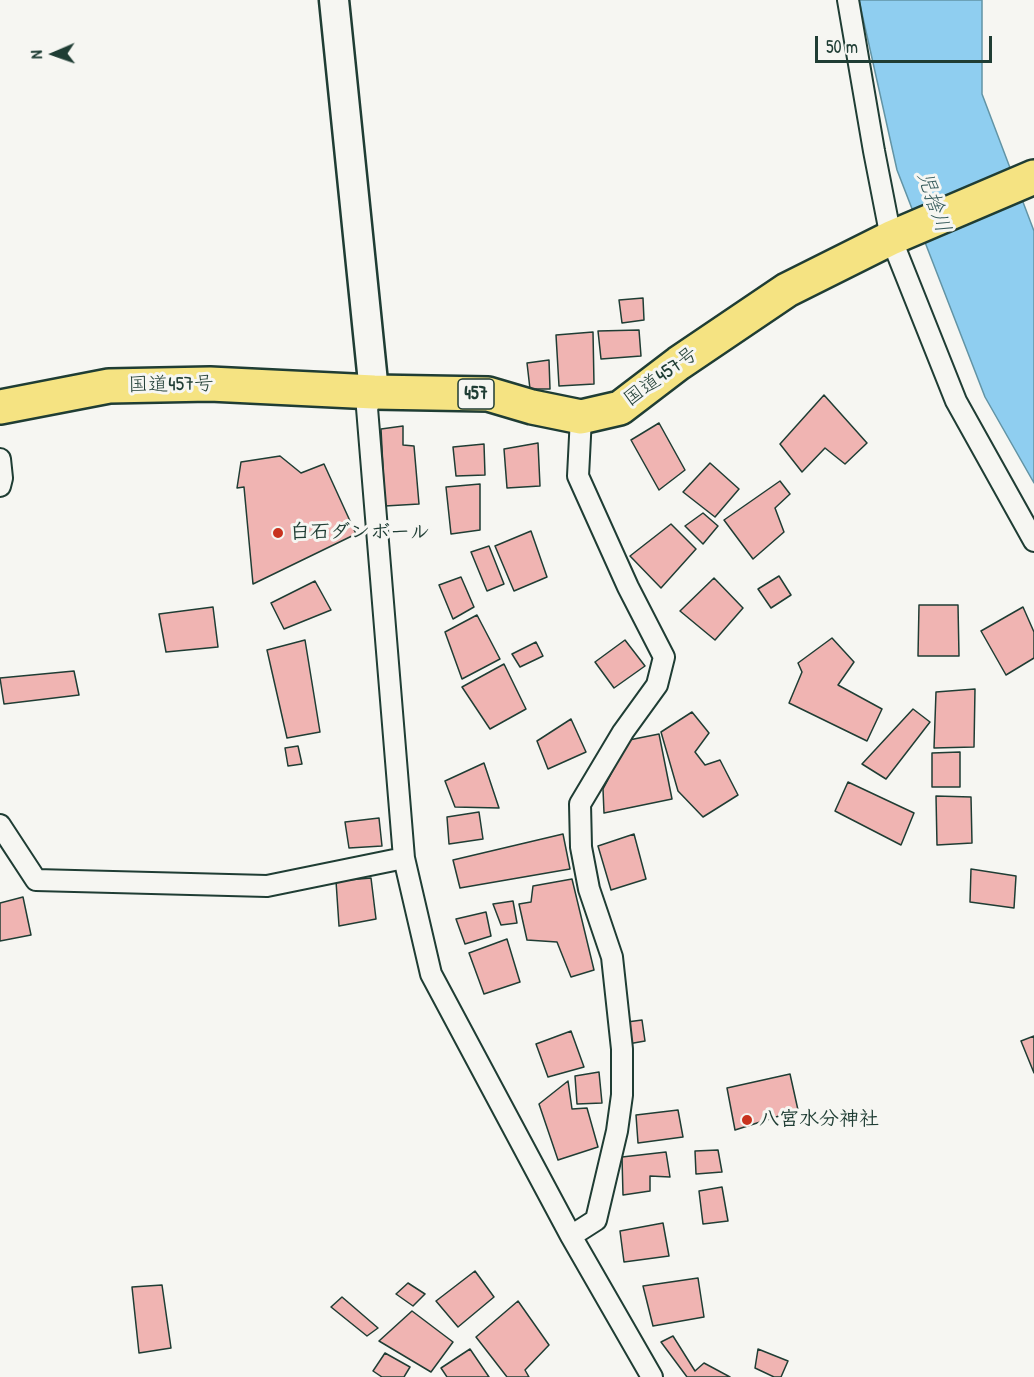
<!DOCTYPE html>
<html>
<head>
<meta charset="utf-8">
<style>
  body { margin:0 }
  #map { position:relative; width:1034px; height:1377px; overflow:hidden; background:#f6f6f2; font-family:"Patrick Hand",sans-serif }
  canvas { display:block }
  .north { position:absolute; left:24px; top:24px; width:60px; height:60px; -webkit-text-stroke:4px #f6f6f2; paint-order:stroke; rotate:268deg; font-size:16px; font-weight:700; line-height:24px; text-align:center; color:#1f3d34 }
  .north::after { content:''; display:block; margin:auto; width:21px; height:27px; background:#1f3d34; clip-path:polygon(50% 0,100% 100%,50% 72%,0 100%) }
  .scale { position:absolute; left:815px; top:36px; width:177px; height:27px; box-sizing:border-box; border:3px solid #1f3d34; border-top:0; padding-left:8px; font-size:18px; line-height:21px; white-space:nowrap; color:#1f3d34; -webkit-text-stroke:4px #f6f6f2; paint-order:stroke }
</style>
</head>
<body>
<div id="map">
<canvas width="1034" height="1377"></canvas>
<div class="north">N</div>
<div class="scale">50 m</div>
</div>
<script>
const context = document.querySelector('canvas').getContext('2d');
context.lineJoin = 'round';
function paint(path, color) { context.fillStyle = color; context.fill(path, 'evenodd'); }
function trace(path, color, width, dash) { context.strokeStyle = color; context.lineWidth = width; context.lineCap = dash ? 'butt' : 'round'; context.setLineDash(dash || []); context.stroke(path); }
function drawText(font, color, halo, rows, align = 'center') {
  context.font = font + ' "Patrick Hand","Klee One",sans-serif'; context.lineWidth = 6; context.setLineDash([]); context.textBaseline = 'middle'; context.strokeStyle = halo; context.fillStyle = color; for (const [text, x, y, turn = 0] of rows) {
    context.save(); context.translate(x, y); context.rotate((+turn || 0) * Math.PI / 180); context.textAlign = isNaN(turn) ? turn : align; if (halo) context.strokeText(text, 0, 0); context.fillText(text, 0, 0); context.restore();
  }
}
const water = new Path2D(`
  M859,0h123v94l52,137v252l-49,-86 -88,-227z`);
const building = new Path2D(`
  M643,298l1,22 -22,3 -3,-23z
  M639,330l2,26 -40,3 -3,-28z
  M593,332l1,52 -35,2 -3,-51z
  M549,360l1,29h-20l-3,-26z
  M824,395l43,48 -22,21 -20,-16 -23,24 -22,-28z
  M659,423l26,47 -26,20 -28,-50z
  M403,426v19l11,1 5,58 -34,2 -4,-77z
  M538,443l2,43 -33,2 -3,-39z
  M484,444l1,31 -29,1 -3,-29z
  M280,456l21,17 23,-9 32,70 -103,50 -9,-97 -7,1 4,-26z
  M710,463l29,26 -24,28 -32,-25z
  M780,481l10,13 -15,14 9,24 -31,27 -29,-39z
  M480,484v46l-29,4 -5,-47z
  M703,513l15,13 -15,18 -18,-18z
  M671,524l25,25 -35,39 -31,-32z
  M531,531l16,46 -33,14 -19,-45z
  M489,546l15,38 -17,7 -16,-39z
  M779,576l12,19 -20,13 -13,-19z
  M461,577l13,30 -21,12 -14,-34z
  M714,578l29,30 -28,32 -35,-29z
  M315,581l16,29 -47,19 -13,-26z
  M919,605h39l1,51h-41z
  M213,607l5,40 -52,5 -7,-38z
  M1023,607l11,25v26l-28,17 -25,-44z
  M477,615l23,44 -38,20 -17,-47z
  M832,638l22,24 -16,23 44,24 -15,32 -78,-38 13,-31 -4,-9z
  M305,640l15,92 -33,6 -20,-88z
  M625,640l20,26 -31,22 -19,-26z
  M536,642l7,14 -23,11 -8,-13z
  M504,664l22,45 -36,20 -28,-42z
  M74,671l5,24 -75,9 -4,-26z
  M975,689l-1,58 -40,1 2,-56z
  M913,709l17,13 -44,57 -24,-15z
  M692,712l17,21 -14,19 10,13 15,-5 18,35 -35,22 -25,-26 -17,-59z
  M571,719l15,33 -38,17 -11,-28z
  M659,734l13,65 -68,14 -1,-24 26,-49z
  M298,746l4,18 -14,2 -3,-18z
  M960,752v35h-28v-34z
  M484,763l15,45 -44,-1 -10,-26z
  M848,782l66,31 -13,32 -66,-34z
  M936,796l35,1 1,46 -35,2z
  M479,812l4,27 -34,5 -2,-27z
  M379,818l3,28 -33,2 -4,-26z
  M563,834l7,35 -110,19 -7,-28z
  M634,834l12,45 -35,11 -13,-44z
  M971,869l45,7 -2,32 -44,-6z
  M371,878l5,41 -37,7 -3,-45z
  M572,879l22,91 -23,7 -14,-35 -30,-2 -8,-36 12,-2 2,-16z
  M23,897l8,38 -31,6v-38z
  M513,901l4,22 -16,2 -8,-21z
  M486,912l5,24 -26,8 -9,-25z
  M507,939l13,43 -36,12 -15,-41z
  M642,1020l3,21 -17,3 -1,-22z
  M571,1031l13,36 -36,10 -12,-33z
  M1034,1036v37l-13,-32z
  M599,1072l3,31 -25,1 -2,-28z
  M790,1074l8,36 -63,20 -8,-42z
  M568,1081l4,28 15,-1 11,39 -40,13 -19,-56z
  M678,1110l5,27 -45,6 -2,-28z
  M718,1150l4,22 -26,2 -1,-23z
  M666,1152l4,25 -20,-1v15l-27,4 -1,-38z
  M722,1187l6,34 -25,3 -4,-33z
  M663,1223l6,33 -45,6 -4,-31z
  M475,1271l19,26 -36,30 -22,-26z
  M698,1278l6,39 -51,9 -10,-40z
  M408,1283l17,11 -12,12 -17,-12z
  M162,1285l9,63 -32,5 -7,-66z
  M342,1297l36,31 -11,8 -36,-29z
  M518,1301l31,44 -24,25 4,7h-22l-31,-40z
  M412,1311l41,31 -22,30 -52,-31z
  M673,1336l22,35 9,-8 26,14h-43l-26,-35z
  M470,1349l19,28h-42l-6,-9z
  M758,1349l30,12 -7,16h-7l-19,-9z
  M385,1353l25,14 -6,10h-22l-9,-6z`);
const street = new Path2D(`
  M848,0l26,151 17,87 65,163 78,140
  M374,392l-7,16 37,450 27,116 140,262 81,141
  M0,459l2,19 -2,8
  M0,825l36,55 231,6 137,-28
  M571,1236l25,-16 21,-89 5,-36v-46l-10,-92 -23,-68 -8,-42 -1,-43 43,-72 34,-47 7,-28 -36,-70 -50,-111 3,-59`);
const secondary = new Path2D(`
  M334,0l40,392`);
const highway = new Path2D(`
  M0,407l109,-21 101,-2 164,8 114,2 44,13 49,10 39,-9 59,-45 108,-73 104,-52 143,-61`);
const markers = [
  [278,533,6,"#c8321e"],
  [747,1120,6,"#c8321e"]
];
const shields = [
  [476,394,36]
];
const shieldNames = [
  ["457",476,394]
];
const streetNames = [
  ["国道457号",661,377,-36],
  ["国道457号",171,385,-1]
];
const poiNames = [
  ["白石ダンボール",290,533],
  ["八宮水分神社",759,1120]
];
const waterNames = [
  ["児捨川",933,202,71]
];
paint(water, '#8fcef0');
trace(water, '#6294a5', 1.5);
paint(building, '#f0b4b2');
trace(building, '#1f3d34', 1.5);
trace(street, '#1f3d34', 24);
trace(secondary, '#1f3d34', 33);
trace(highway, '#1f3d34', 38);
trace(street, '#f6f6f2', 20);
trace(secondary, '#f6f6f2', 28);
trace(highway, '#f5e382', 33);
for (const [x, y, r, color] of markers) { const dot = new Path2D(); dot.arc(x, y, r, 0, 2 * Math.PI); context.fillStyle = color; context.fill(dot); trace(dot, '#f6f6f2', 2); }
for (const [x, y, w] of shields) { const box = new Path2D(); box.roundRect(x - w / 2, y - 15, w, 30, 4.5); context.fillStyle = '#f6f6f2'; context.fill(box); trace(box, '#1f3d34', 1.5); }
drawText('bold 18px', '#1f3d34', null, shieldNames);
drawText('20px', '#1f3d34', '#f6f6f2', streetNames);
drawText('bold 20px', '#1f3d34', '#f6f6f2', poiNames, 'left');
drawText('italic 21px', '#355a5a', '#f6f6f2', waterNames);
</script>
</body>
</html>
